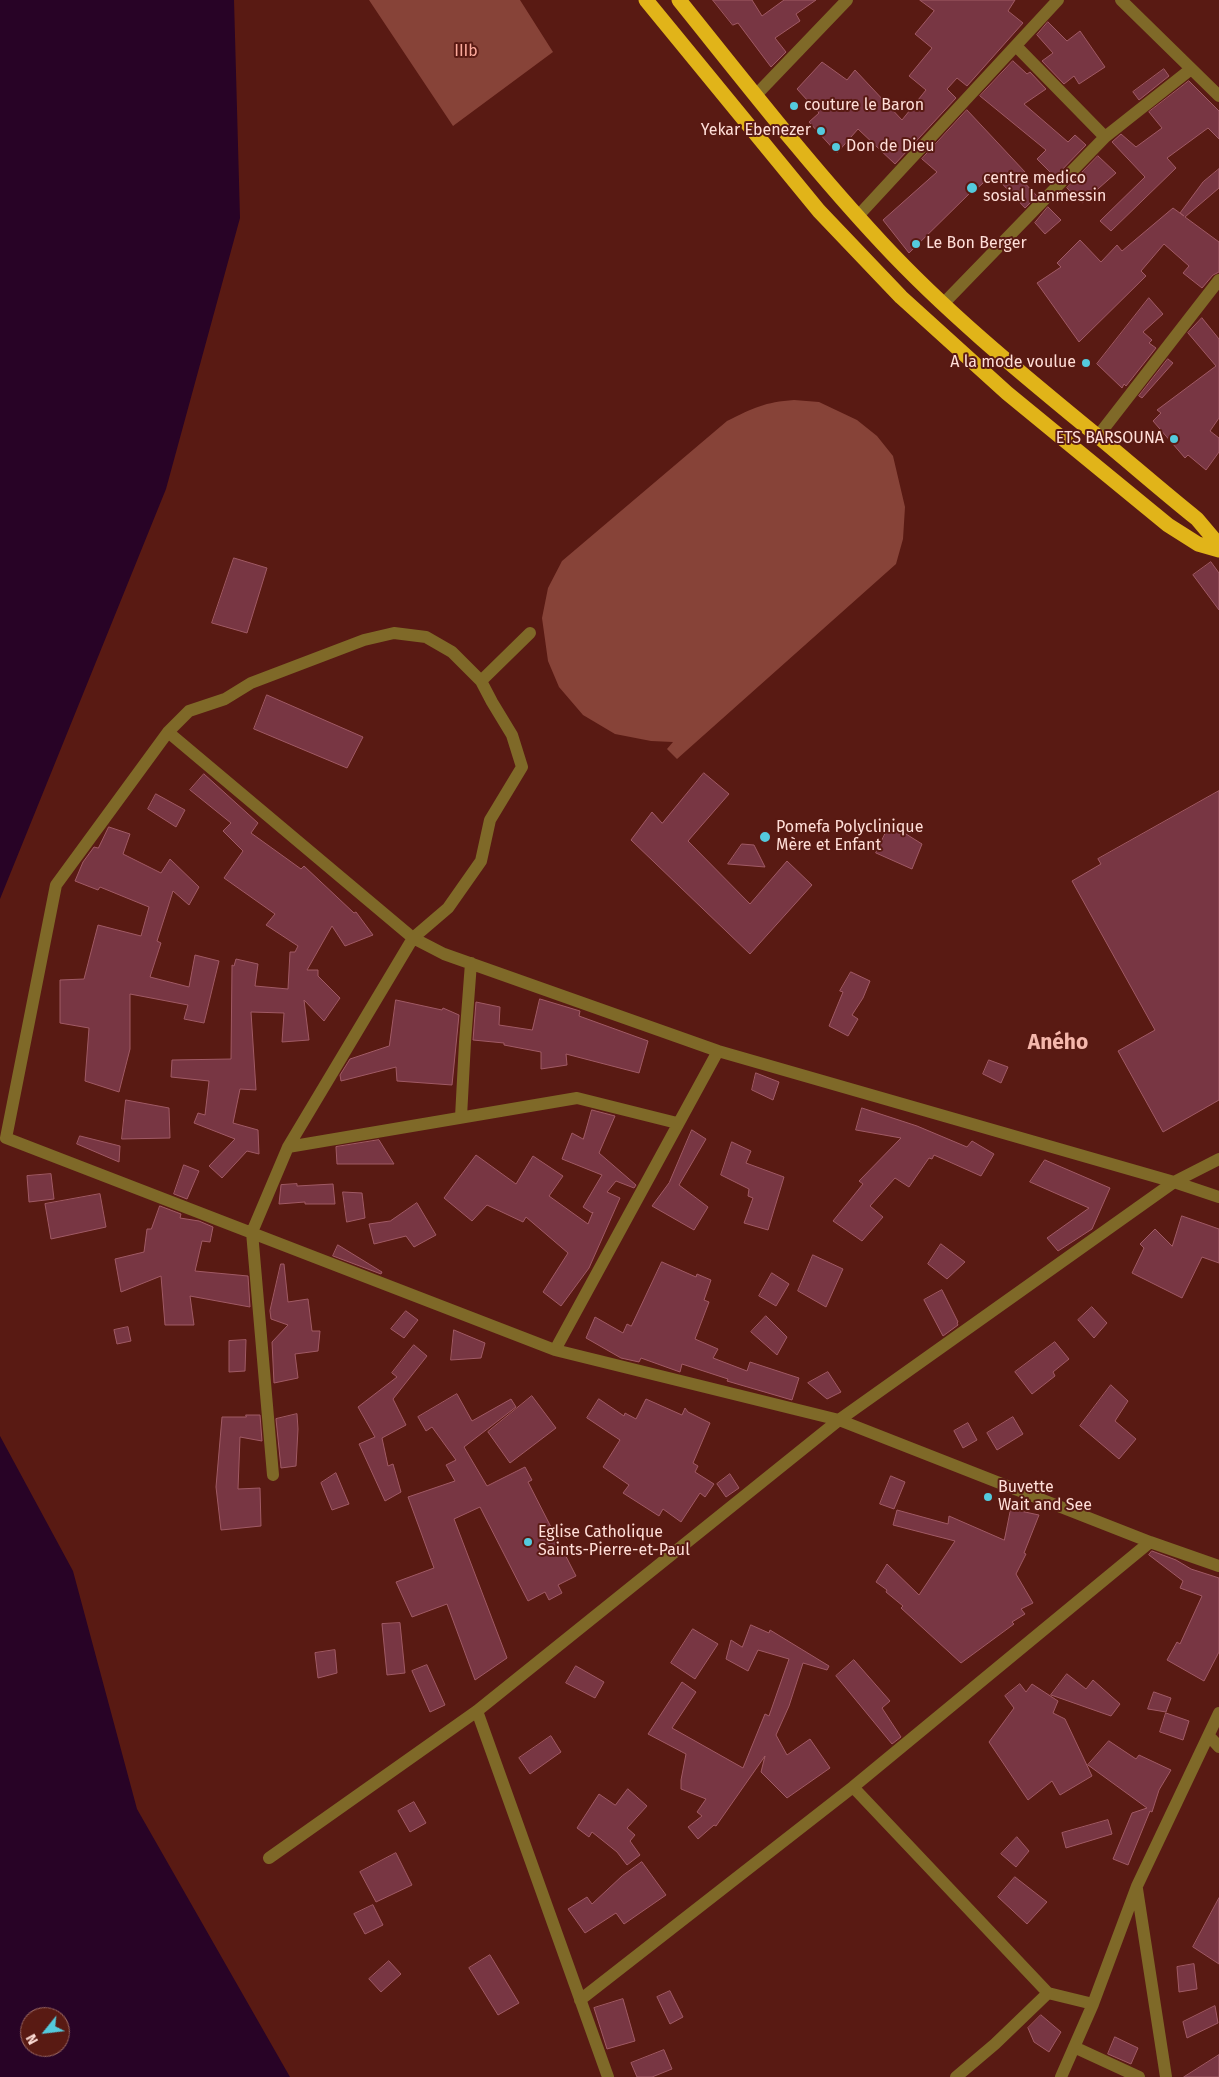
<!DOCTYPE html>
<html>
<head>
<meta charset="utf-8">
<style>
  body { margin:0 }
  #map { position:relative; width:1219px; height:2077px; overflow:hidden; background:#591a13; font-family:"Fira Sans",sans-serif }
  canvas { display:block }
  .north { position:absolute; left:20px; top:2007px; width:50px; height:50px; box-sizing:border-box; background:#591a13; border:1px solid #9b6862; border-radius:50%; rotate:241deg; font-size:14px; font-weight:700; line-height:20px; text-align:center; color:#ffded8 }
  .north::after { content:''; display:block; margin:auto; width:18px; height:22px; background:#54cadd; clip-path:polygon(50% 0,100% 100%,50% 72%,0 100%) }
</style>
</head>
<body>
<div id="map">
<canvas width="1219" height="2077"></canvas>
<div class="north">N</div>
</div>
<script>
const context = document.querySelector('canvas').getContext('2d');
context.lineJoin = 'round';
function paint(path, color) { context.fillStyle = color; context.fill(path, 'evenodd'); }
function trace(path, color, width, dash) { context.strokeStyle = color; context.lineWidth = width; context.lineCap = dash ? 'butt' : 'round'; context.setLineDash(dash || []); context.stroke(path); }
function drawText(font, color, halo, rows, align = 'center') {
  context.font = font + ' "Fira Sans",sans-serif'; context.lineWidth = 4; context.setLineDash([]); context.textBaseline = 'middle'; context.strokeStyle = halo; context.fillStyle = color; for (const [text, x, y, turn = 0] of rows) {
    context.save(); context.translate(x, y); context.rotate((+turn || 0) * Math.PI / 180); context.textAlign = isNaN(turn) ? turn : align; if (halo) context.strokeText(text, 0, 0); context.fillText(text, 0, 0); context.restore();
  }
}
const green = new Path2D(`
  M369,0h151l33,52 -100,74z
  M794,400l25,2 38,18 20,16 16,20 12,51 -2,32 -7,25 -219,195 -10,-10 6,-7 -22,-1 -36,-7 -32,-19 -24,-28 -11,-26 -6,-43 6,-30 14,-27 165,-140c26,-13 38,-19 67,-21z`);
const water = new Path2D(`
  M0,0h234l6,218 -74,271 -166,410z
  M0,1436l73,135 64,238 153,268h-290zM30,2017h30v30h-30z`);
const building = new Path2D(`
  M713,0h39l10,16 22,-16h32l-20,14 4,7 -25,17 11,14 -15,15 -33,-44 -5,2z
  M920,0h95l-7,11 15,12 -56,63 -10,-8 -10,11 9,9 -61,66 -37,-35 -21,24 -28,-31 10,-9 -22,-24 25,-27 25,18 8,-10 47,50 24,-30 -17,-14 23,-28 -17,-14 19,-23z
  M1048,22l19,19 13,-10 25,36 -26,17 -5,-8 -10,8 -22,-23 11,-8 -16,-18z
  M1013,61l14,13 3,-2 16,17 -22,15 44,38 7,-7 11,10 -31,32 -18,-18 9,-9 -66,-54z
  M1164,69l5,7 -30,24 -6,-8z
  M1189,81l30,30v28l-11,-11 -41,30 9,10 -65,63 -11,-10 45,-44 -33,-35 9,-8 15,13 26,-19 -13,-16z
  M967,110l58,62 -6,5 18,19 -12,12 -32,-34 -21,19 -1,-1 -62,61 -26,-33 54,-48 -15,-13z
  M1098,156l18,17 -34,30 -15,-15z
  M1219,169v19l-34,29 34,25v30l-6,3 -11,13 -19,-15 6,-7 -25,-22 -23,27 5,5 -67,66 -42,-59 24,-16 -4,-4 23,-23 21,22 16,-17 5,6 51,-43 11,8 -4,-3 23,-31z
  M1048,207l13,13 -16,14 -10,-11z
  M1149,298l14,16 -20,18 9,8 -3,3 7,5 -30,38 -2,-2 -2,4 -25,-24z
  M1202,318l17,21v79l-9,13 9,7v14l-13,18 -18,-15 -3,3 -32,-37 8,-8 -4,-3 59,-44 -28,-33z
  M1168,359l5,4 -31,35 -3,-2z
  M234,558l33,10 -20,65 -35,-10z
  M1211,562l8,11v37l-26,-35z
  M267,695l96,42 -16,31 -93,-39z
  M704,773l25,21 -41,47 62,63 37,-43 25,24 -62,69 -119,-114 21,-28 10,11z
  M204,774l54,49 -7,10 50,36 3,-3 50,47 2,-1 17,23 -28,11 -13,-20 -25,44h11v6l22,22 -16,23 -20,-21 5,40 -27,2 2,-29 -33,-1 5,78 -16,-1 -7,34 25,7 1,24 -12,-3 -25,27 -13,-12 26,-27 -41,-16 4,-10 7,2 4,-34 -38,-4 1,-17 59,-1 1,-94 2,1 2,-7 22,5 -3,22 33,3 2,-37h5l3,-6 -32,-21 9,-11 -51,-36 19,-27 -20,-20 8,-8 -41,-33z
  M1219,791v309l-56,32 -45,-81 37,-21 -83,-149 29,-17 -3,-5z
  M156,794l29,16 -9,17 -28,-18z
  M890,824l32,20 -10,25 -36,-16z
  M109,827l21,7 -7,20 38,19 9,-14 29,28 -10,18 -16,-14 -16,50 4,2 -11,34 39,10 6,-32 24,6 -15,62 -20,-4 4,-14 -58,-11v55l-11,43 -34,-11 4,-53 -29,-5v-43l24,-1 14,-54 43,11 8,-29 -49,-20 -2,3 -23,-9 8,-19 11,-15 4,1z
  M742,844l12,1 11,22 -37,-3z
  M851,972l19,9 -7,17 -11,17 6,4 -10,17 -19,-10 14,-34 -3,-1z
  M540,999l40,12 -1,5 69,25 -9,32 -73,-19 1,11 -26,4v-17l-37,-7v-2l-31,-3 3,-38 24,5 -1,18 33,5z
  M396,1000l46,10 1,-2 16,7 -7,70 -55,-4 -1,-14 -55,14 -1,-6 10,-16 39,-13z
  M989,1060l19,7 -7,16 -18,-9z
  M756,1073l23,9 -6,18 -21,-10z
  M126,1100l43,8 1,30 -48,1z
  M862,1108l55,18 50,21 5,-6 22,13 -13,22 -47,-21 -2,4 -3,-1 -20,29 -14,-9 -25,28 13,11 -21,24 -29,-20 30,-37 -4,-3 42,-43 -45,-8z
  M592,1110l23,6 -16,37 37,32 -2,3 -18,-7 -9,11 13,6 -31,70 -28,38 -18,-14 25,-39 -42,-36 -3,5 -36,-17 -15,16 -28,-23 32,-43 40,29 17,-28 30,20 -14,20 39,28 5,-12 -1,1 -9,-6 19,-32 -40,-16 10,-26 11,6z
  M692,1130l14,9 -27,46 29,22 -14,23 -42,-24 17,-23z
  M80,1136l40,10 -1,16 -42,-18z
  M379,1140l15,24h-57l-1,-17z
  M732,1142l19,9 -5,12 38,14 -16,53 -24,-7 9,-25 -5,-2 1,-7 -28,-14z
  M1045,1160l65,28 -18,41 -34,22 -11,-13 42,-30 -59,-26z
  M184,1165l15,6 -12,28 -13,-5z
  M51,1174l3,25 -25,3 -2,-26z
  M297,1184v2l36,-2 2,20h-30v-2l-26,2 2,-19z
  M343,1192l19,1 3,25 -18,4z
  M100,1194l6,33 -55,12 -6,-35z
  M417,1203l19,32 -22,12 -8,-11 -32,8 -5,-20 21,-3z
  M160,1206l21,8 -1,4 19,3 14,6 -3,15 -8,-1 -7,30 53,5 2,31 -60,-11 4,29h-29l-4,-49 -40,16 -6,-33 29,-7 3,-23h4z
  M1182,1216l37,13v34l-17,-6 -20,41 -50,-25 12,-25 -4,-4 15,-15 17,17z
  M941,1244l24,18 -18,17 -19,-15z
  M338,1245l44,27 -1,2 -48,-18z
  M813,1255l30,14 -17,38 -28,-16z
  M662,1262l34,15 1,-3 14,6 -7,20 5,2 -14,37 23,10 -5,9 34,13 3,-9 49,16 -7,22 -65,-19 1,-2 -46,-15 -2,8 -39,-14 -2,4 -18,-4 -35,-20 9,-21 28,16 4,-9 4,2z
  M281,1264h3l4,38 20,-3 4,32h8l-2,20 -23,3 3,24 -24,5 -2,-41 16,-17 -17,-6 -1,-8z
  M772,1273l17,11 -13,22 -17,-10z
  M942,1290l16,32 -1,1 1,2 -15,11 -19,-36z
  M1092,1307l15,16 -13,15 -16,-18z
  M406,1311l12,9 -14,18 -13,-9z
  M766,1316l21,21 -10,18 -26,-23z
  M128,1327l3,14 -14,3 -3,-14z
  M454,1330l31,13 -4,15 -30,2z
  M246,1340l-1,31 -16,1v-31z
  M1055,1342l14,17 -16,13 2,4 -23,18 -17,-22z
  M414,1345l13,11 -34,43 13,26 -24,13 6,28 5,-2 8,28 -16,9 -26,-57 16,-7 -17,-30 39,-30 -5,-4z
  M828,1372l13,20 -14,7 -19,-16z
  M1111,1385l17,16 -13,20 21,18 -17,20 -39,-33z
  M457,1394l15,27 39,-22 5,8 -52,40 23,39 38,-19 7,13 -4,2 48,94 -18,9 4,8 -13,7 -4,-8 -17,9 -48,-94 -26,12 53,139 -32,22 -28,-76 -35,13 -16,-35 38,-14 -26,-71 47,-16 -9,-16 10,-5 -24,-33 -6,4 -8,-14z
  M532,1396l24,32 -46,35 -22,-31z
  M599,1399l25,17 1,-3 11,6 10,-20 36,16 3,-7 3,4 22,11 -17,40 5,3 -3,6 19,12 -9,13 -5,-4 -19,29 -18,-13 -4,7 -36,-23 6,-8 -26,-18 17,-27 -33,-22z
  M297,1414l1,15 -2,37 -15,2 -5,-49z
  M246,1415h14l2,26 -22,-4 -2,52 22,-1 1,38 -40,4 -5,-43 6,-70h24z
  M1013,1417l10,17 -26,16 -10,-17z
  M968,1423l9,17 -14,8 -9,-17z
  M336,1473l13,31 -17,6 -11,-27z
  M730,1474l9,14 -13,9 -9,-13z
  M891,1476l14,6 -11,27 -14,-5z
  M1011,1509l28,6 -15,38 2,1 -10,20 17,29 -12,6 4,5 -13,8 2,2 -53,39 -60,-55 2,-2 -17,-14 1,-2 -11,-8 11,-18 32,31 36,-54 -62,-16 4,-15 51,14 1,-8 55,24z
  M1152,1551l24,9 15,9 28,9v74l-15,29 -37,-21 10,-18 3,2 22,-48 -22,-8 3,-7 -34,-26z
  M400,1623l5,50 -18,2 -5,-51z
  M751,1625l18,8 1,-3 59,36 -2,4 -24,-7 -14,43 -13,29 11,20 23,-16 20,29 -43,30 -26,-26 4,-16 -49,70 -2,-1 -16,14 -10,-12 14,-11 -5,-4 9,-13 -25,-10v-9l5,-26 -38,-20 34,-52 14,10 -24,36 71,40 22,-54 4,2 20,-57 -31,-9 -10,21 -22,-12 5,-19 11,7z
  M693,1629l25,15 -23,35 -24,-16z
  M335,1650l2,23 -19,5 -3,-25z
  M854,1660l36,41 -8,7 19,29 -9,7 -56,-68z
  M427,1665l18,40 -15,7 -18,-41z
  M576,1666l28,16 -9,16 -29,-15z
  M1067,1674l19,15 7,-9 27,24 -9,12 -60,-21z
  M1020,1684l6,8 6,-8 26,17 -5,12 12,6 27,57 -32,19 -8,-14 -24,19 -39,-58 25,-34 -9,-12z
  M1154,1692l17,6 -5,14 -18,-3z
  M1166,1713l23,8 -6,19 -23,-8z
  M551,1736l10,16 -31,22 -11,-16z
  M1109,1741l27,18 3,-4 32,15 -12,20 -7,22 -2,-1 -22,54 -15,-6 19,-46 15,-5 -59,-43z
  M628,1789l19,17 -20,22 8,7 -5,6 10,14 -13,10 -10,-13 -25,-20 -3,5 -12,-9 22,-34 16,11z
  M414,1802l12,21 -16,9 -12,-21z
  M1108,1820l4,14 -46,14 -4,-15z
  M1017,1837l12,14 -13,16 -15,-13z
  M396,1853l16,32 -36,17 -16,-30z
  M642,1862l24,33 -42,29 -8,-11 -31,20 -17,-24 19,-12 5,7 30,-28z
  M1015,1877l32,25 -20,22 -29,-27z
  M1219,1898v66l-26,-17z
  M373,1905l10,20 -18,9 -11,-20z
  M490,1955l29,48 -21,12 -29,-47z
  M389,1961l12,13 -20,18 -12,-13z
  M1194,1964l3,25 -18,3 -2,-25z
  M670,1991l13,26 -13,7 -13,-27z
  M623,1999l12,42 -28,8 -13,-41z
  M1215,2006l3,17 -31,15 -4,-16z
  M1041,2015l20,17 -12,20 -15,-10 -6,-14z
  M1115,2037l23,11 -7,16 -23,-10z
  M664,2050l8,19 -20,8h-15l-6,-14z
  M1219,2055v22h-35z`);
const minor = new Path2D(`
  M1121,0l98,96
  M1016,46l89,91
  M756,95l91,-95
  M858,216l200,-216
  M943,304l162,-167 86,-68
  M1098,436l121,-156
  M481,681l49,-48
  M168,732l245,206 31,16 274,97 456,131 45,15
  M461,1117l4,-75 6,-79
  M288,1147l289,-49 100,25
  M555,1350l163,-299
  M273,1475l-21,-243 36,-85 125,-209 35,-30 33,-47 9,-41 32,-53 -10,-32 -20,-33 -11,-21 -29,-29 -26,-15 -32,-4 -30,7 -113,43 -26,16 -36,12 -21,21 -112,153 -50,253 549,212 284,70 311,122
  M477,1711l131,366
  M1209,1736l10,11
  M853,1787l195,206
  M269,1858l208,-147 362,-291 335,-238 45,-23
  M1137,1889l29,188
  M580,2000l273,-213 297,-245 69,24
  M1074,2047l65,30
  M956,2077l39,-33 53,-51 45,11
  M1061,2077l32,-73 44,-118 82,-173`);
const highway = new Path2D(`
  M646,0l173,211 82,86 106,96 161,132 30,19 21,6
  M679,0c66,82 131,166 203,243 65,70 140,131 213,191 34,28 67,57 102,85l22,26`);
const markers = [
  [794,106,5,"#54cadd"],
  [821,131,5,"#54cadd"],
  [836,147,5,"#54cadd"],
  [972,188,6,"#54cadd"],
  [916,244,5,"#54cadd"],
  [1086,363,5,"#54cadd"],
  [1174,439,5,"#54cadd"],
  [765,837,6,"#54cadd"],
  [988,1497,5,"#54cadd"],
  [528,1542,5,"#54cadd"]
];
const parkNames = [
  ["IIIb",466,52]
];
const poiNames = [
  ["couture le Baron",804,106],
  ["Yekar Ebenezer",811,131,"right"],
  ["Don de Dieu",846,147],
  ["centre medico",983,179],
  ["sosial Lanmessin",983,197],
  ["Le Bon Berger",926,244],
  ["A la mode voulue",1076,363,"right"],
  ["ETS BARSOUNA",1164,439,"right"],
  ["Pomefa Polyclinique",776,828],
  ["Mère et Enfant",776,846],
  ["Buvette",998,1488],
  ["Wait and See",998,1506],
  ["Eglise Catholique",538,1533],
  ["Saints-Pierre-et-Paul",538,1551]
];
const districtNames = [
  ["Aného",1058,1043]
];
paint(green, '#874338');
paint(water, '#280326');
paint(building, '#783643');
trace(building, '#a05a65', 1);
trace(minor, '#7f6928', 12);
trace(highway, '#e1b419', 15);
for (const [x, y, r, color] of markers) { const dot = new Path2D(); dot.arc(x, y, r, 0, 2 * Math.PI); context.fillStyle = color; context.fill(dot); trace(dot, '#591a13', 2); }
drawText('16px', '#fcaa9c', '#591a13', parkNames);
drawText('16px', '#ffded8', '#591a13', poiNames, 'left');
drawText('bold 21px', '#f5b7ac', '#591a13', districtNames);
</script>
</body>
</html>
